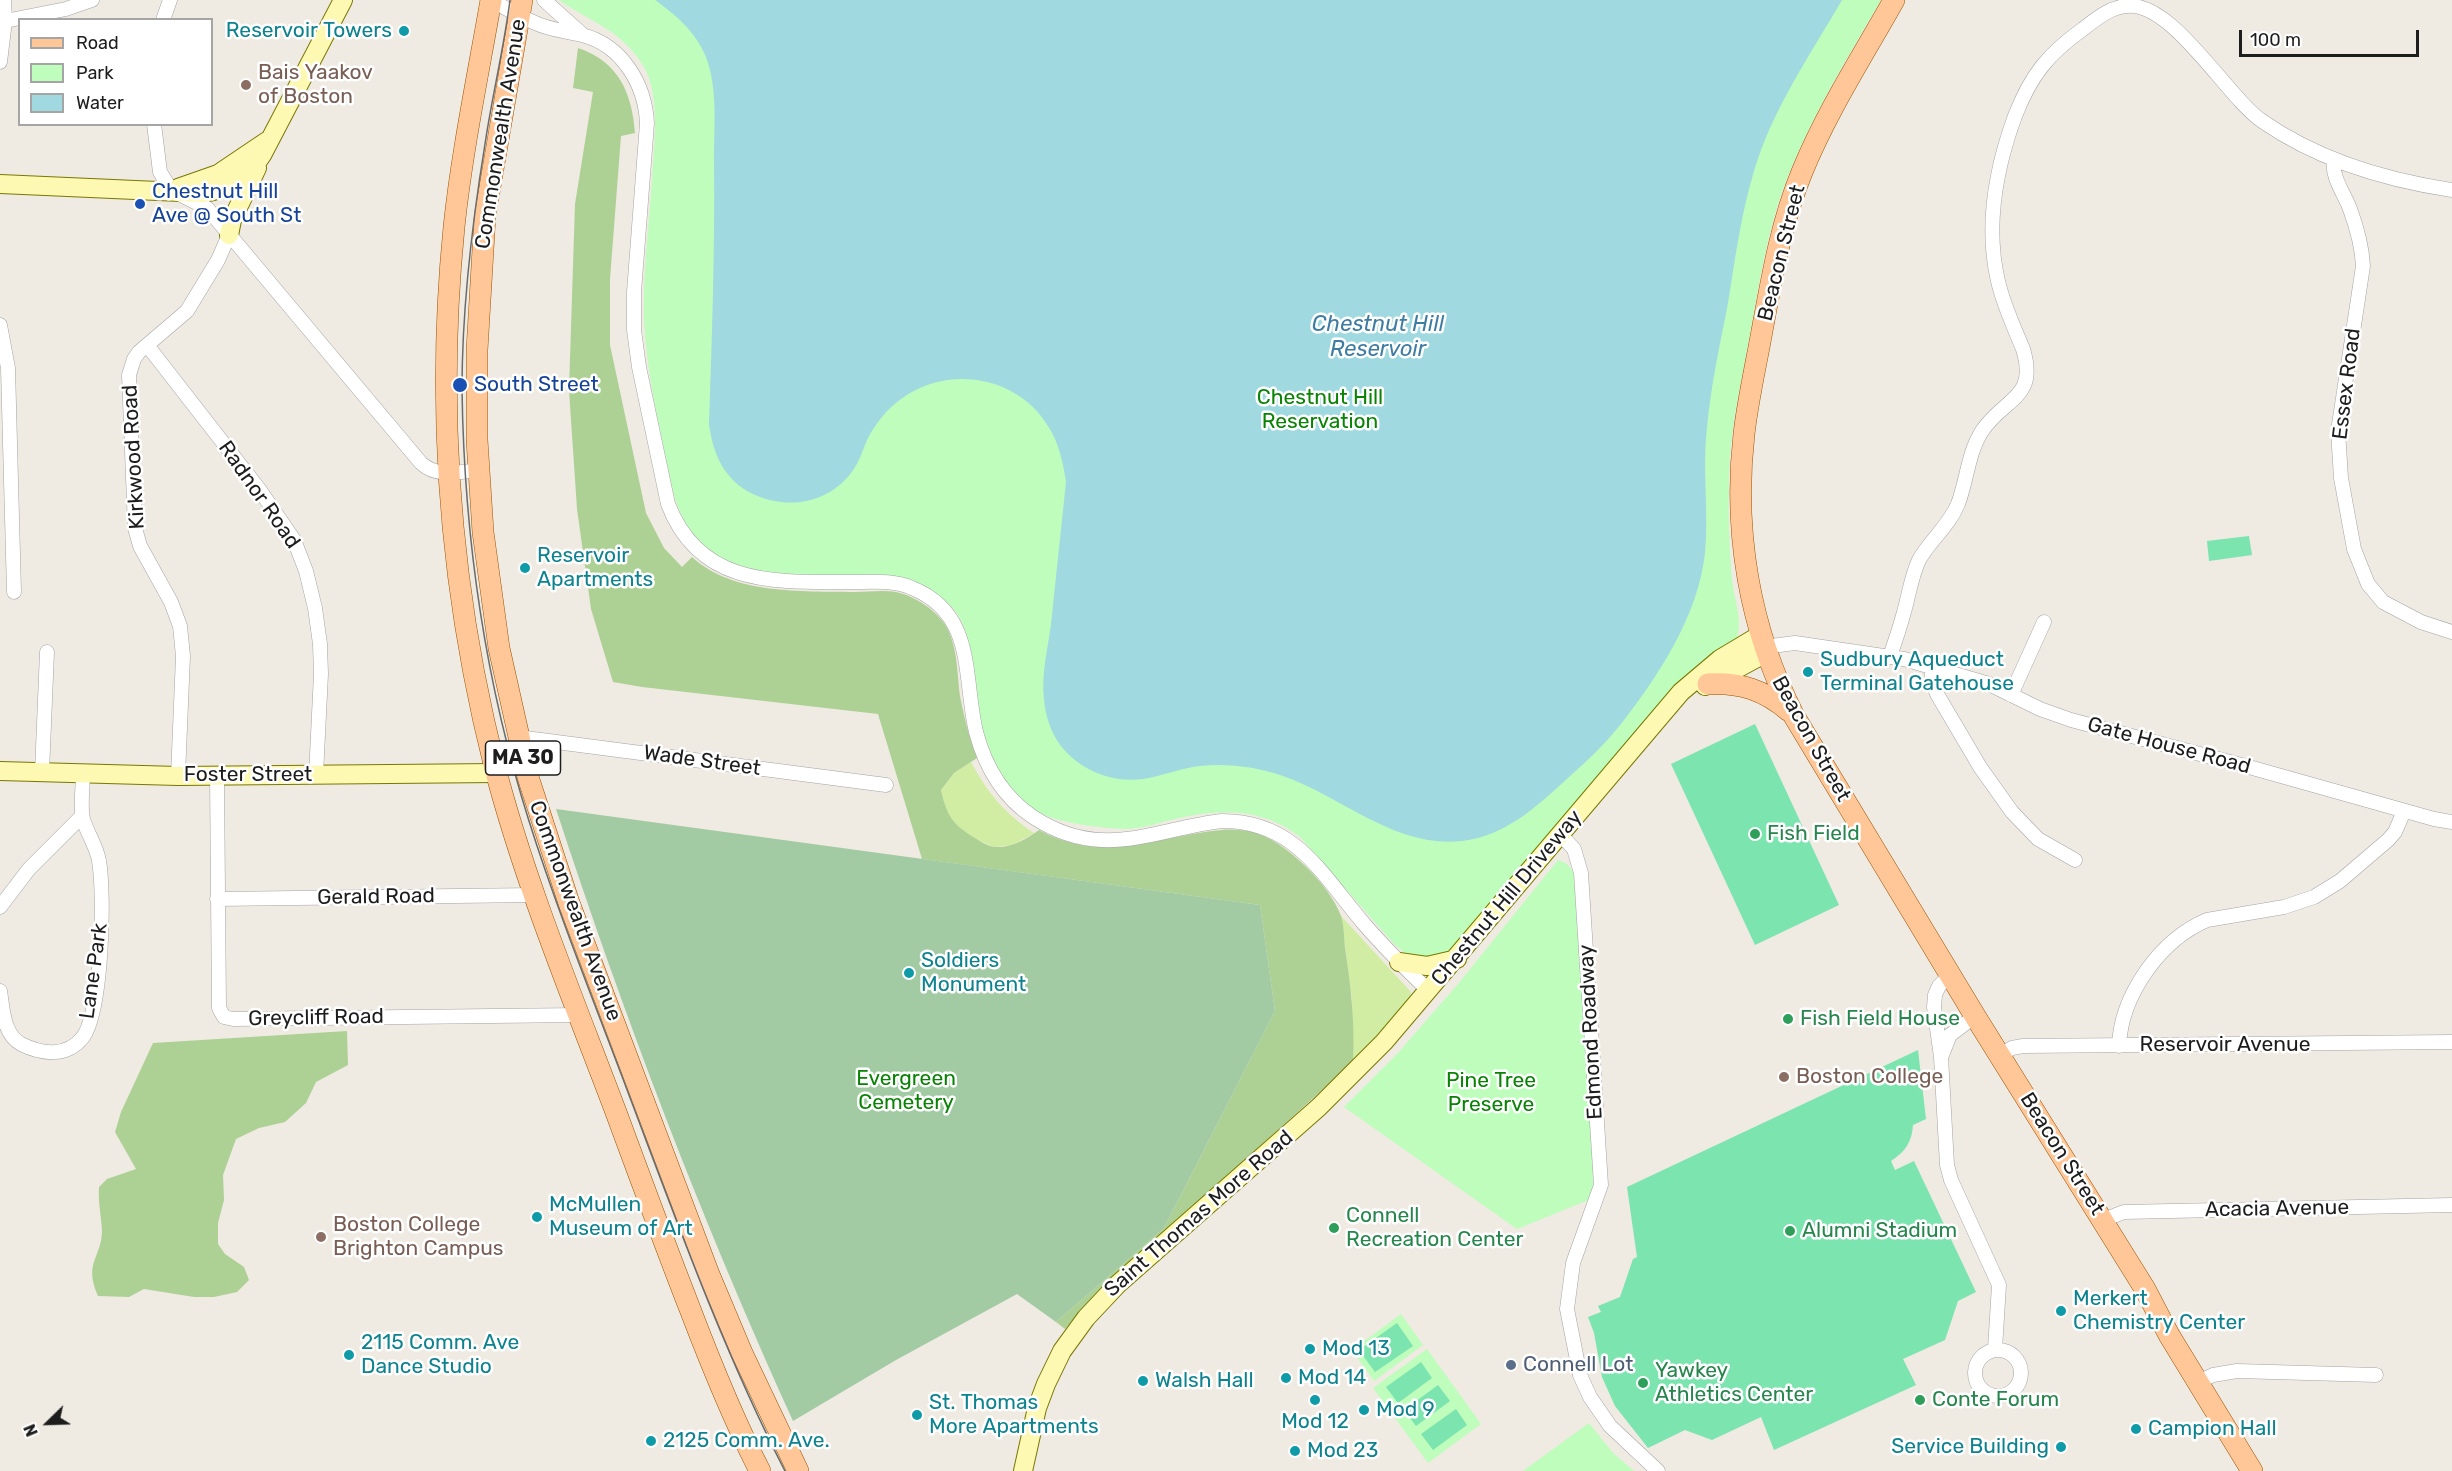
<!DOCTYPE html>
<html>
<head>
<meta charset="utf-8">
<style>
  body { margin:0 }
  #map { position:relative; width:2452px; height:1471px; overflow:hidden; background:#efeae2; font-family:Rubik,sans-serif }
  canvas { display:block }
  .legend { position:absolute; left:18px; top:18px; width:195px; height:108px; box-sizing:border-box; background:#fff; border:2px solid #a5a5a5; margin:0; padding:8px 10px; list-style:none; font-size:18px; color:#1d1d1d }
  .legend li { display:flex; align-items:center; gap:12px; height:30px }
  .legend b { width:30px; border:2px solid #a5a5a5 }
  .north { position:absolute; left:18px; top:1393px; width:60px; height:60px; -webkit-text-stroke:4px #fff; paint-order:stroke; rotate:247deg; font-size:16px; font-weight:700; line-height:24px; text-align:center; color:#1d1d1d }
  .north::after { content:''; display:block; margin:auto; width:21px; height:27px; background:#1d1d1d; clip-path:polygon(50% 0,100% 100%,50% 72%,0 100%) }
  .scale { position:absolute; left:2239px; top:30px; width:180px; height:27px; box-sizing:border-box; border:3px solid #1d1d1d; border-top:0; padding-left:8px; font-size:18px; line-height:21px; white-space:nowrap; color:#1d1d1d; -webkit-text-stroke:4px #fff; paint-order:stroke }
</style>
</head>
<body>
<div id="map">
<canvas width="2452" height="1471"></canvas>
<ul class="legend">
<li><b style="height:8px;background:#ffc798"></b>Road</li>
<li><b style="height:16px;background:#befdbc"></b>Park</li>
<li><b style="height:16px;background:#a0d9e0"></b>Water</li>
</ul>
<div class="north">N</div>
<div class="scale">100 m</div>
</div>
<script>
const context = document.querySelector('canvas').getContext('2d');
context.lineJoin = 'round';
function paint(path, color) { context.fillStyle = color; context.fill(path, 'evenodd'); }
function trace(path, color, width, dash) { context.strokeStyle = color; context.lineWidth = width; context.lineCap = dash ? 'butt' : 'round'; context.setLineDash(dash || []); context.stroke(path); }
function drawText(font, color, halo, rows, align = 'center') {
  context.font = font + ' Rubik,sans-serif'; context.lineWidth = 5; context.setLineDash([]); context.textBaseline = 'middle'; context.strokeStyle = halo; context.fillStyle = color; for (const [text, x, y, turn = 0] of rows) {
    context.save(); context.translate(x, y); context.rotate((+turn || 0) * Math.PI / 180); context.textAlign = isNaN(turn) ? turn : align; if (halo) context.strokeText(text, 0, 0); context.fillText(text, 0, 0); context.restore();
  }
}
const grass = new Path2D(`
  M971,762c16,30 34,52 63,71l-21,12 -19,2 -14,-6 -22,-13 -12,-17 -5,-21 13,-17z
  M1341,916l70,76c-1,21 -43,55 -58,70l-1,-63z`);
const forest = new Path2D(`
  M578,48c41,14 54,45 57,85l-14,3 -11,143v66l36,168 18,35 18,19 10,-10c41,38 110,34 162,35 14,0 29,-2 42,0 19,4 42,19 51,36 11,21 10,46 13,68 4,21 9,41 17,62l-23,15 -13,17c6,26 11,34 34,48 5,3 14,9 21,9 16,1 30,-8 43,-17 65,35 116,6 183,0 9,-1 23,0 32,2 31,9 76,53 87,84 3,9 3,22 4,32 6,38 10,75 8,114l-259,234 -29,33 -9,-7 108,-94 111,-217 -15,-106 -338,-46 -44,-145 -236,-27 -29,-5 -22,-73 -14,-100 -8,-119 6,-186 18,-112 -20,-4z
  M347,1031l1,34 -32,17 -10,21 -21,19 -26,6 -23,11 -13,36 1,25 -6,23v21l7,10 19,13 5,13 -12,12 -23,5h-20l-50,-8 -15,8 -31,-1c-15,-34 4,-38 4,-66 -1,-15 -4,-28 -3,-43l8,-8 29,-10 -21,-37 6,-20 32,-69z`);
const cemetery = new Path2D(`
  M556,809l704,96 15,106 -111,217 -108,94 -39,-28 -121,66 -103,61c-91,-200 -169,-404 -237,-612z`);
const park = new Path2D(`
  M559,0h1322c-39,67 -80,133 -104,207 -14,46 -21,95 -30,143 -8,41 -17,83 -18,126 -1,34 0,70 3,104 2,19 11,41 5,58l-286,313 -21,8 -16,1 -20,-16 -94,-107c-37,-29 -80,-29 -125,-18 -16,4 -32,9 -48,10 -16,0 -35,-3 -50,-5 -13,-3 -28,-6 -39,-12 -39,-23 -55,-70 -61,-112 -6,-35 -3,-87 -42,-105 -12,-6 -28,-13 -42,-17 -19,-4 -39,-2 -59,-2 -74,1 -141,-3 -162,-88 -11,-56 -26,-113 -28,-171 -1,-45 5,-92 8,-137 2,-32 9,-84 -8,-113 -22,-37 -52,-44 -85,-67z
  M1558,860c10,3 13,7 17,16l19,304 -3,19 -74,30 -173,-122 54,-54 60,-69z
  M1401,1314l22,31 -49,36 -22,-31z
  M1427,1349l54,75 -53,39 -55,-75z
  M1589,1423l24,30 21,18h-111z`);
const pitch = new Path2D(`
  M2249,536l3,19 -43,6 -2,-20z
  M1755,724l84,181 -84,40 -84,-181z
  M1918,1050l8,69 -13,6c-1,17 -8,27 -22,36l4,9 19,-9 62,131 -18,9 -13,39 -42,19 13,26 -142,65 -13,-33 -49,23 -27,-10 -37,18 -33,-42 -13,-29 -8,-44 -6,-16 13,-5 -3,-6 22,-9 13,-38 4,-2 -10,-70z
  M1397,1323l16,23 -38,26 -16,-22z
  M1421,1362l11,16 -34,25 -12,-16z
  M1438,1385l12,16 -34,25 -12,-16z
  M1456,1409l11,16 -34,25 -12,-16z`);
const water = new Path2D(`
  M655,0h1187c-32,55 -70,110 -88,171 -13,43 -19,88 -26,132 -8,41 -17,82 -21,124 -5,42 2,84 -2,126 -7,63 -46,122 -84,171 -16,20 -34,37 -53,54 -31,28 -62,58 -106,63 -68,7 -119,-44 -179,-65 -26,-9 -55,-13 -83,-10 -19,2 -38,10 -57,13 -31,4 -62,-8 -82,-33 -10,-13 -16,-31 -17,-47 -3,-24 4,-51 7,-75 5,-47 10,-95 15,-142 -3,-20 -7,-39 -18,-56 -30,-50 -100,-62 -147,-27 -15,11 -26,25 -34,41 -5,12 -8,23 -16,33 -24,31 -64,37 -98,21 -29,-14 -40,-40 -44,-70 3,-88 6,-176 5,-264 0,-33 4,-71 -8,-103 -10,-25 -30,-42 -51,-57z`);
const street = new Path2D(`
  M491,0c14,8 28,16 42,22 16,8 33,9 49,13 40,10 63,49 65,88l-13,169v38l5,37 29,137c32,84 110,78 185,78 19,0 41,-2 59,6 64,26 51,89 64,144 9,34 27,65 57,85 20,13 44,22 68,23 40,2 81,-15 121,-19 74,0 100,54 143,104 20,23 42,45 64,66
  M544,0l39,35
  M163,20l7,-20
  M5,21l61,-12 26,-9
  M0,62l5,-41 -1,-21
  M154,124l6,48 11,18 36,18 214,255c16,15 38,9 58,7
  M2334,159c-3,18 10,34 16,50 7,19 12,37 13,57l-25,165 3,47 13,71 14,35 15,18 38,20 31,10
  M0,325l8,43 6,224
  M147,345l112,144 35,51 12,31 9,37 5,36 1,30 -5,101
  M1764,647l31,-4 109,16 85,25 51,25 31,11 178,47 185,52 18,3
  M1890,656c5,-14 10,-29 14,-44 5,-17 7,-35 15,-52 11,-20 30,-34 39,-56 9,-24 10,-51 24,-73 23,-34 56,-32 41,-82 -9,-22 -20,-45 -25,-68 -13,-55 -2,-113 17,-165 16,-41 33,-62 68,-87 13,-10 27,-22 44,-23 45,-5 100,91 135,115 56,39 123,59 190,69
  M1932,667v13l5,14 43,73 32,45 26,27 37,21
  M2011,695l33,-73
  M518,737l368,48
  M42,772l5,-120
  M178,776l5,-120 -3,-30 -9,-24 -31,-56 -5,-18 -6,-153 5,-16 5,-7 48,-41 31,-51 11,-25
  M217,776l2,232 5,9 9,2 346,-4
  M1560,834l14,15 7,24 20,312 -28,78 -6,46 13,66 10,22 20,29 48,45
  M217,899l317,-4
  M0,907l29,-38 53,-53
  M1950,975l-11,11 -4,9 -1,12 7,50 6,108 4,15 48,105 -4,64
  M0,991c3,18 3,43 21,53 20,10 46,14 62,-7 19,-26 22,-142 16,-176 -2,-14 -12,-28 -16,-42 -3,-14 0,-31 0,-46
  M2119,1046c2,-51 41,-106 88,-126l77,-13 30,-10 26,-16 48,-41 7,-8 9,-21
  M1942,1055l8,-20 25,-19
  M2000,1055l12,-7 11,-2 429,-4
  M2103,1220l21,-8 328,-7
  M1975 1373a23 23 0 1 1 46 0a23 23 0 1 1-46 0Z
  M2198,1382l15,-7 24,-4 139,4`);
const secondary = new Path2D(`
  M0,184l203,9c24,-3 46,-17 59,-38l81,-155
  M178,188l40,-14 49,-33
  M229,235l3,-15 25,-52
  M1705,686l61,-33
  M0,771l178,5 318,-3
  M1399,962l28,4 30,-7
  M1023,1471l14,-63 9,-24 16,-33 24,-33 32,-34 201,-177 65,-65 297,-350 39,-33 40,-24`);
const primary = new Path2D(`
  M491,0c-13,75 -29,151 -37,227 -18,181 -4,364 41,541 31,118 79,233 122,347 24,65 48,130 73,194 21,55 43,110 70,162
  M522,0l-37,216 -8,134v90l6,92 16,116 29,129 41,126 139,369 34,81 56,118
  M1894,0c-32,57 -67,111 -92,172 -21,51 -30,105 -40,159 -6,34 -14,68 -18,103 -11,97 5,194 50,282l181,300 170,273 24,46 83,136
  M1708,684c32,-2 56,6 81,27`);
const tram = new Path2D(`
  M510,0c-6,48 -18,96 -25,144 -13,80 -23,163 -23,245 2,145 23,293 67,432 29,92 66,183 100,274 48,127 94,255 156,376`);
const markers = [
  [404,31,6,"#0f9aa8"],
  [246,85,6,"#8d6e63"],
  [140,204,6,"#1a4fb4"],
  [460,385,8,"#1a4fb4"],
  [525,568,6,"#0f9aa8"],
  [1808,672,6,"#0f9aa8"],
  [1755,834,6,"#2e9e5b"],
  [909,973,6,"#0f9aa8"],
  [1788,1019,6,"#2e9e5b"],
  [1784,1077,6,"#8d6e63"],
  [537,1217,6,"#0f9aa8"],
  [1334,1228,6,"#2e9e5b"],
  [1790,1231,6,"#2e9e5b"],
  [321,1237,6,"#8d6e63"],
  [2061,1311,6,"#0f9aa8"],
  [1310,1349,6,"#0f9aa8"],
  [349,1355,6,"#0f9aa8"],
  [1511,1365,6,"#5c6f8a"],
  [1286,1378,6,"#0f9aa8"],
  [1143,1381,6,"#0f9aa8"],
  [1643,1383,6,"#2e9e5b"],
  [1315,1400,6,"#0f9aa8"],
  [1920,1400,6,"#2e9e5b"],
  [1364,1410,6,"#0f9aa8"],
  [917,1415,6,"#0f9aa8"],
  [2136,1429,6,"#0f9aa8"],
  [651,1441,6,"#0f9aa8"],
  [2061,1447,6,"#0f9aa8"],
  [1295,1451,6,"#0f9aa8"]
];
const shields = [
  [523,758,75]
];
const shieldNames = [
  ["MA 30",523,758]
];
const cultureNames = [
  ["Reservoir Towers",392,31,"right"],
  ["Reservoir",537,556],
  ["Apartments",537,580],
  ["Sudbury Aqueduct",1820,660],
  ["Terminal Gatehouse",1820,684],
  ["Soldiers",921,961],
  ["Monument",921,985],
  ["McMullen",549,1205],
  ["Museum of Art",549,1229],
  ["Merkert",2073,1299],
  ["Chemistry Center",2073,1323],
  ["2115 Comm. Ave",361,1343],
  ["Dance Studio",361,1367],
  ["Mod 13",1322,1349],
  ["Mod 14",1298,1378],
  ["Walsh Hall",1155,1381],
  ["St. Thomas",929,1403],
  ["More Apartments",929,1427],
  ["Mod 9",1376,1410],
  ["Mod 12",1315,1422,"center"],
  ["Campion Hall",2148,1429],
  ["2125 Comm. Ave.",663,1441],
  ["Service Building",2049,1447,"right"],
  ["Mod 23",1307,1451]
];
const educationNames = [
  ["Bais Yaakov",258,73],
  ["of Boston",258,97],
  ["Boston College",1796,1077],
  ["Boston College",333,1225],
  ["Brighton Campus",333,1249]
];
const streetNames = [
  ["Commonwealth Avenue",501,134,-81],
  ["Beacon Street",1782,253,-76],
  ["Essex Road",2347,384,-83],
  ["Kirkwood Road",134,457,-93],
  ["Radnor Road",259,495,55],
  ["Beacon Street",1811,739,61],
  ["Gate House Road",2169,746,15],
  ["Wade Street",702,761,8],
  ["Foster Street",248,775],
  ["Gerald Road",376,897,-1],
  ["Chestnut Hill Driveway",1507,898,-50],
  ["Commonwealth Avenue",575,911,70],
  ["Lane Park",94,971,-82],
  ["Greycliff Road",316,1018,-1],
  ["Edmond Roadway",1591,1032,-93],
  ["Reservoir Avenue",2225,1045],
  ["Beacon Street",2062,1154,58],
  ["Acacia Avenue",2277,1209,-1],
  ["Saint Thomas More Road",1199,1214,-41]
];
const transitNames = [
  ["Chestnut Hill",152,192],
  ["Ave @ South St",152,216],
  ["South Street",474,385]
];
const parkNames = [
  ["Chestnut Hill",1320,398],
  ["Reservation",1320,422],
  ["Evergreen",906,1079],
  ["Cemetery",906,1103],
  ["Pine Tree",1491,1081],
  ["Preserve",1491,1105]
];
const leisureNames = [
  ["Fish Field",1767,834],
  ["Fish Field House",1800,1019],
  ["Connell",1346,1216],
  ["Recreation Center",1346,1240],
  ["Alumni Stadium",1802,1231],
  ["Yawkey",1655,1371],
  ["Athletics Center",1655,1395],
  ["Conte Forum",1932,1400]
];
const serviceNames = [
  ["Connell Lot",1523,1365]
];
const waterNames = [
  ["Chestnut Hill",1378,325],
  ["Reservoir",1378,350]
];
paint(grass, '#d1eda4');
paint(forest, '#add194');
paint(cemetery, '#a2caa3');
paint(park, '#befdbc');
paint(pitch, '#7be4af');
paint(water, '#a0d9e0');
trace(street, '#a4a4a4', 15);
trace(secondary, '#797800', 20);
trace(primary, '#975400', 22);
trace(street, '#fff', 14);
trace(secondary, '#fef9b2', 18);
trace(primary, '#ffc798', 21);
trace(tram, '#6b6b6b', 1.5);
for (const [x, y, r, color] of markers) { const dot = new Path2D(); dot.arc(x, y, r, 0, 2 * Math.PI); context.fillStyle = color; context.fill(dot); trace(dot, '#fff', 2); }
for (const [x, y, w] of shields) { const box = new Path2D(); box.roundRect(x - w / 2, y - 17, w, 34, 4.5); context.fillStyle = '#fff'; context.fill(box); trace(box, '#1d1d1d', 1.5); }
drawText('bold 20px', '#1d1d1d', null, shieldNames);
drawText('21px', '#0d838f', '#fff', cultureNames, 'left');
drawText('21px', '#785e54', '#fff', educationNames, 'left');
drawText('21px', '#1d1d1d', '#fff', streetNames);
drawText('21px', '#164399', '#fff', transitNames, 'left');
drawText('21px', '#088304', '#fff', parkNames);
drawText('21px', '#27864d', '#fff', leisureNames, 'left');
drawText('21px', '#4e5e75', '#fff', serviceNames, 'left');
drawText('italic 22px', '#3e7ca3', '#fff', waterNames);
</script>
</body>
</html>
